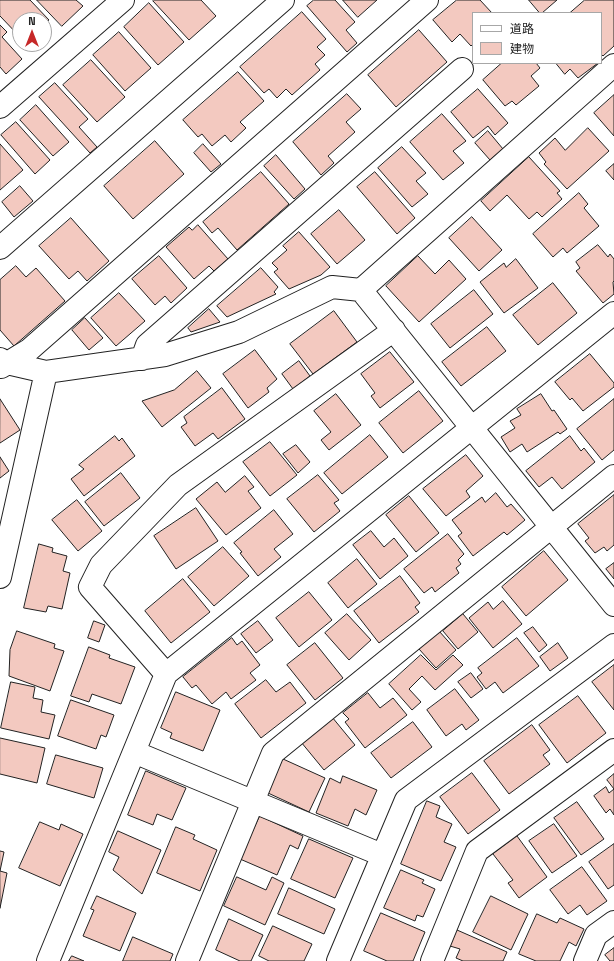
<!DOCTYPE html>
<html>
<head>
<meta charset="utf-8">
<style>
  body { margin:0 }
  #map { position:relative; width:614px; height:961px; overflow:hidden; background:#fff; font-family:"Space Grotesk","Noto Sans JP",sans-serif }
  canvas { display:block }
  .legend { position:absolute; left:472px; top:12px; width:130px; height:52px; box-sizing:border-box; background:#fff; border:1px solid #a7a7a7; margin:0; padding:5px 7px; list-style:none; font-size:12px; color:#222 }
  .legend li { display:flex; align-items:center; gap:8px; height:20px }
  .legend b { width:20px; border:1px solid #a7a7a7 }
  .north { position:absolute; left:12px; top:12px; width:40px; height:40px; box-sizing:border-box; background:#fff; border:1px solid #a7a7a7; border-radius:50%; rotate:0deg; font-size:11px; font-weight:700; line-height:16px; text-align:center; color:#222 }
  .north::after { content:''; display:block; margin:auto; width:14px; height:18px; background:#c62828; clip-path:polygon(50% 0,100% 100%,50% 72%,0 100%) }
</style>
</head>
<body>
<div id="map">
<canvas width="614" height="961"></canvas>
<ul class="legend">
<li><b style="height:5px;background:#fff"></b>道路</li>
<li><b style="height:11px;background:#f3c9c0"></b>建物</li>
</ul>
<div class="north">N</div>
</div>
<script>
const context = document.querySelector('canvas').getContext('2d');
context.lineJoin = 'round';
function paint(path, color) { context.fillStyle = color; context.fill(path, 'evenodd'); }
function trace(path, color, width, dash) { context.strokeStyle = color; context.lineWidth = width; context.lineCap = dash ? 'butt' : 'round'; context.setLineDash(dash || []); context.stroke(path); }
const building = new Path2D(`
  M0,0h30l19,20 -5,4v-4h-24v17l-20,-21z
  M37,0h39l7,6 -21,20z
  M154,0h47l15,16 -27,24 -36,-39z
  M314,0h21l20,22 -9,8 11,13 -10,9 -40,-46z
  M343,0h34l-19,17z
  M457,0h23l12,13h-19v31l-2,2 -11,-12 -8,8 -19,-22z
  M529,0h28l-15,13h-2z
  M585,0h29v46l-11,10 -2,-2v-41h-31z
  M149,3l35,39 -26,23 -34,-38z
  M302,12l24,27 -9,8 8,8 -10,9 5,6 -28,25 -6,-6 -9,9 -8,-9 -5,4 -24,-26z
  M0,25l7,7 -5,5 20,22 -16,15 -6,-7z
  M419,30l28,32 -51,45 -28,-32z
  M119,32l32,36 -26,23 -32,-36z
  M91,60l34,37 -28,25 -34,-37z
  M502,63h34l4,5 -9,8 8,10 -23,19 -4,-4 -7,5 -22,-26z
  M556,63h42l-20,15 -8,-9 -5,5z
  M238,72l26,29 -24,21 6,6 -15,14 -6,-7 -13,11 -10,-12 -4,3 -15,-17z
  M55,83l33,36 -9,8 18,20 -7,6 -51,-56z
  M478,89l30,34 -13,12 -7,-9 -15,12 -22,-26z
  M347,94l14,15 -15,13 9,10 -27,24 6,7 -13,12 -28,-33z
  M614,95v41l-20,-23z
  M36,105l33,37 -16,14 -33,-36z
  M442,114l24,27 -13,10 11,12 -21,17 -33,-38z
  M16,122l34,38 -15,14 -34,-39z
  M588,128l21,23 -42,38 -23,-25 2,-2 -7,-9 16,-15 10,12z
  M488,131l15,18 -13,11 -15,-17z
  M155,141l29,33 -51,45 -29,-33z
  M0,144l23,26 -23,20z
  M203,144l18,20 -10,8 -17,-19z
  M402,147l24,26 -10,8 12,13 -16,13 -34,-39z
  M276,155l29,34 -11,10 -30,-33z
  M529,157l31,34 -3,2 5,6 -20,18 -5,-5 -8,7 -22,-24 -17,16 -9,-10z
  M614,164v16l-8,-9z
  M261,172l28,32 -52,46 -19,-22 -6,5 -9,-11z
  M375,172l40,46 -18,16 -40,-47z
  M20,186l13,15 -19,16 -12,-15z
  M579,193l9,11 -4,4 15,18 -32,27 -4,-5 -10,9 -20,-23z
  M339,210l26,30 -28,24 -26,-30z
  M472,217l30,33 -23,21 -30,-33z
  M71,218l38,43 -22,20 -9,-10 -9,8 -30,-33z
  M198,225l30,34 -14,12 -5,-5 -15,13 -28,-32 23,-20 3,3z
  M299,232l31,35 -9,8 -32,14 -15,-17 4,-3 -6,-6 15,-13 -4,-4z
  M598,245l10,12 2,-3 4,5v22l-1,1 1,12 -11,9 -27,-32 4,-3 -4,-6z
  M159,256l28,32 -16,15 -6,-7 -10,9 -23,-26z
  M418,256l17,18 14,-14 17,19 -47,43 -33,-36z
  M516,259l22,29 -34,25 -24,-31 24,-19 2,4z
  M16,266l10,11 10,-9 29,33 -51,45 -14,-16v-50z
  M261,268l17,19 -4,5 2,2 -49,23 -10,-11z
  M553,283l24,30 -39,32 -25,-30z
  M474,290l19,24 -43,34 -19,-24z
  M119,293l26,28 -29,25 -25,-28z
  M209,309l11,13 -29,10 -3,-4z
  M334,311l23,31 -44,32 -23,-30z
  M85,318l18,20 -14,12 -17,-20z
  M487,327l19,24 -45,35 -19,-24z
  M255,350l22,29 -10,9 2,4 -21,16 -25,-34z
  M390,352l24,30 -34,26 -9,-12 4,-3 -14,-19z
  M590,354l24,29v4l-31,24 -11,-13 -2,2 -15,-18z
  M299,361l11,15 -17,13 -11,-15z
  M197,371l14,17 -49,39 -20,-26 32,-11z
  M222,388l23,31 -27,20 -5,-6 -18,13 -14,-19 6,-4 -3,-6z
  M419,391l24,30 -40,32 -24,-30z
  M336,394l25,31 -32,25 -8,-10 10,-8 -17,-21z
  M541,394l11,17 2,-1 13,19 -7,5 -2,-2 -31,20 -5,-8 -12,8 -9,-15 14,-9 -5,-7 11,-6 -4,-6z
  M0,399l20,31 -20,13z
  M614,399v51l-12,10 -25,-31z
  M370,435l18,22 -46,37 -18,-21z
  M115,436l4,5 3,-3 13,18 -51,40 -13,-17 13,-10 -5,-4z
  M570,436l11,15 3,-3 11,14 -33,27 -10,-12 -13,10 -13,-16z
  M270,442l27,33 -27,21 -27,-34z
  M296,445l14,17 -12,11 -15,-19z
  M466,455l17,21 -17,15 4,6 -24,19 -23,-27z
  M0,457l9,14 -9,7z
  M121,473l19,25 -36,28 -19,-24z
  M318,475l21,25 -5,3 6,8 -26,21 -27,-33z
  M245,476l9,11 -6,4 13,17 -35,27 -30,-36 21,-17 8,10z
  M496,493l11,14 4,-3 14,16 -18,15 -3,-3 -31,24 -15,-20 4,-3 -10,-13 30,-23 3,5z
  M614,495v50l-7,6 -3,-4 -9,6 -10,-12 4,-3 -11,-14z
  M409,496l30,37 -23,19 -30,-37z
  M77,500l25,31 -24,20 -26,-31z
  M196,508l22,33 -42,28 -22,-33z
  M274,510l19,24 -19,15 7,8 -23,19 -18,-23 2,-1 -8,-9z
  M371,531l13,16 10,-9 14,18 -28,23 -27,-34z
  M448,534l16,20 -6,6 3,4 -5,4 3,5 -24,19 -3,-5 -8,6 -20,-24z
  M39,544l14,4 -1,4 15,4 -4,15 7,2 -8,36 -14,-3 -2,6 -22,-4z
  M223,547l26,29 -35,30 -26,-29z
  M544,551l24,29 -42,36 -24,-29z
  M357,559l20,25 -29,24 -20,-25z
  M614,563v16l-8,-10z
  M400,576l20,27 -5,4 4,5 -40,31 -25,-32z
  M183,579l27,33 -39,31 -26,-32z
  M309,592l23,28 -33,27 -23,-29z
  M503,601l19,23 -29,24 -24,-30 19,-16 5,7z
  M347,614l24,26 -22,20 -24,-27z
  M463,614l15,18 -20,17 -15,-18z
  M94,621l11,4 -6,17 -11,-4z
  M258,621l15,19 -17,13 -15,-19z
  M533,627l14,18 -8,7 -15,-19z
  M17,631l38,13 -1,4 10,3 -14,40 -41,-15 1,-26z
  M439,631l17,19 -20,18 -17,-19z
  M232,638l5,7 5,-4 18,24 -10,8 6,7 -25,19 -5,-7 -14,12 -16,-19 -4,3 -9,-11z
  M517,638l22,28 -36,27 -8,-11 -9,7 -9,-12 5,-4 -4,-5z
  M315,643l28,35 -28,22 -28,-35z
  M558,643l10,15 -18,13 -10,-14z
  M89,647l21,8 -1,3 26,9 -14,37 -29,-10 -3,8 -18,-6z
  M421,655l15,15 17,-15 10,10 -28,25 -13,-14 -13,13 12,13 -9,8 -23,-26z
  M614,665v45l-22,-28z
  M471,673l12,16 -12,9 -13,-16z
  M266,680l10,12 14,-10 16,21 -45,35 -26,-34z
  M11,682l24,5 -2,11 10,2 -2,12 14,3 -6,24 -48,-11z
  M455,689l24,31 -13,10 -4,-6 -16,12 -19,-26z
  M176,692l44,18 -17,41 -33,-13 2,-5 -11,-5z
  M368,693l12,15 13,-10 14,17 -42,33 -20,-26 4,-3 -6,-6z
  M578,696l28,37 -39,30 -28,-38z
  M71,700l43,15 -8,22 -5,-2 -5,14 -38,-13z
  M332,717l23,28 -31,25 -23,-28z
  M413,722l19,25 -41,31 -20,-25z
  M532,725l18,25 -7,5 7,9 -41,30 -25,-33z
  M0,738l45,10 -8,35 -37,-9z
  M56,755l47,13 -9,30 -47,-14z
  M283,759l42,19 -16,34 -41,-19z
  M146,771l40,17 -14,32 -15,-6 -4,11 -25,-10z
  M472,773l28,37 -32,24 -28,-37z
  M614,774v15l-7,-9z
  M343,776l34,14 -11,25 -11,-6 -7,17 -32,-13 14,-35 10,5z
  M606,787l3,6 5,-4v26l-4,-6 -4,4 -12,-17z
  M427,801l13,5 -4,11 16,7 -8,18 12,5 -15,34 -40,-17z
  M577,802l27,37 -23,16 -27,-37z
  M260,816l43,20 -5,13 -8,-4 -13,30 -37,-16z
  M40,822l19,8 2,-6 22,10 -23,52 -41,-18z
  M554,824l23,32 -25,17 -23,-32z
  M176,827l19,8 -2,4 24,11 -17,41 -43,-18z
  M118,831l43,19 -19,44 -29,-24 6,-13 -10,-5z
  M517,836l30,41 -28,21 -11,-15 5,-3 -20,-26z
  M309,839l44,19 -18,40 -44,-19z
  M614,844v41l-6,4 -19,-27z
  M0,851l4,1 -4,19 7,2 -7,35z
  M582,867l25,34 -20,14 -7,-10 -12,9 -18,-24z
  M401,870l23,10 -2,3 13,6 -12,28 -6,-2 -2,6 -31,-13z
  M237,877l29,13 6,-13 12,6 -19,42 -41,-19z
  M289,888l46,21 -11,25 -46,-20z
  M97,896l39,17 -16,38 -37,-15 11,-26 -3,-1z
  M491,896l37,18 -17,36 -38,-18z
  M381,913l44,19 -12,29h-26l-23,-10z
  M537,914l20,9 3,-5 24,11 -8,17 -7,-4 -9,19h-24l-17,-7z
  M229,919l34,16 -12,26h-11l-24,-11z
  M273,926l39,18 -8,17h-35l-10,-5z
  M457,930l50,22 -4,9h-40l-7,-3 4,-9 -10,-3z
  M133,937l40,17 -3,7h-47z
  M614,948v13h-4l-5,-6z
  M72,956l12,5h-15z`);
const minor = new Path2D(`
  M0,107l123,-107
  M0,248l283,-248
  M361,290l253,-225
  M0,359l7,4 39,9 119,-17 74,-23 93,-45 29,3 253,315
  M142,359l5,-14 315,-276
  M1,367l28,-17 398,-350
  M0,577l46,-205
  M166,674l-76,-87 11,-22 77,-80 216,-155
  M134,752l248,103
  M48,961l118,-287 448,-361
  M187,961l86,-208 341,-277
  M338,961l68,-161 208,-155
  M432,961l45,-110 137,-101
  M585,961l11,-26 18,-13`);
paint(building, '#f3c9c0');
trace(building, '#222', 1);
trace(minor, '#222', 24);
trace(minor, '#fff', 22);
</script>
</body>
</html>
